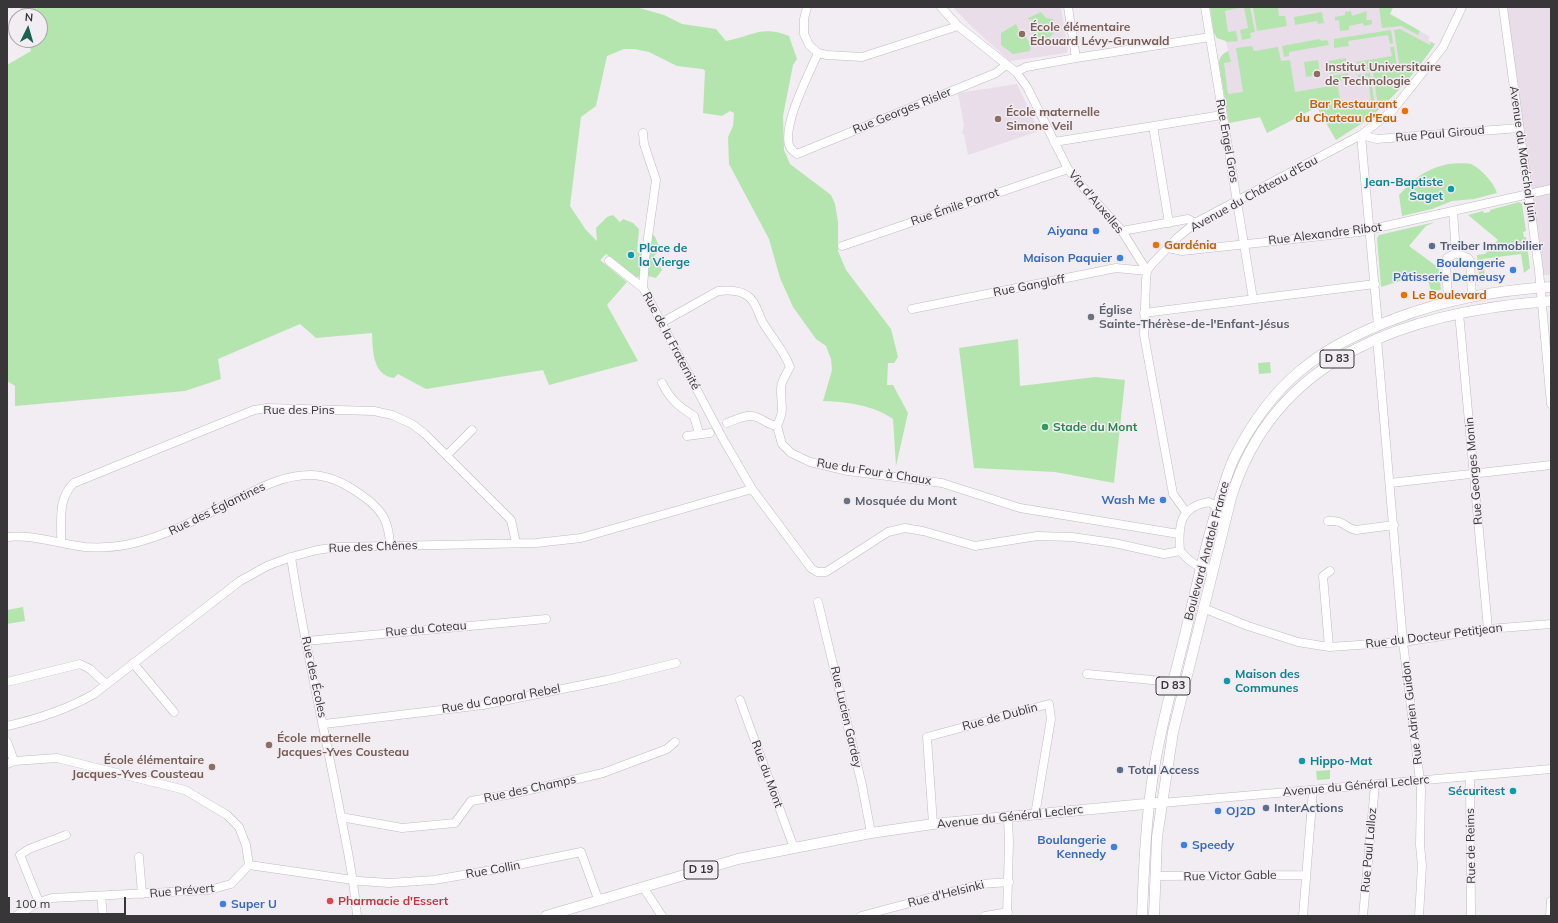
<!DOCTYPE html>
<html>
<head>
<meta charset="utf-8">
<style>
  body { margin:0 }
  #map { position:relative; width:1558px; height:923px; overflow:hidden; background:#f2ecf3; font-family:Mulish,sans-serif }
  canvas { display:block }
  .frame { position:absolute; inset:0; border:8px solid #383638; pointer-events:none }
  .north { position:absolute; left:8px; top:8px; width:40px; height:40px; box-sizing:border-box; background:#f2ecf3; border:1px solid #a8a3a8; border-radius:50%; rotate:5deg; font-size:11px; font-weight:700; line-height:16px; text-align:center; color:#383638 }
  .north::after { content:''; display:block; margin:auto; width:14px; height:18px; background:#1c6254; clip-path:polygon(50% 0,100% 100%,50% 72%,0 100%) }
  .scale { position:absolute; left:8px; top:897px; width:118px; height:18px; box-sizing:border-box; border:2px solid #383638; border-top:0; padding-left:5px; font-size:12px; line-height:14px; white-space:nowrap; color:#383638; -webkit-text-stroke:3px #f2ecf3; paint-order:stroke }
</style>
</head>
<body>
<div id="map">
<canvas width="1558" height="923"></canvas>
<div class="frame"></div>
<div class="north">N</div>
<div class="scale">100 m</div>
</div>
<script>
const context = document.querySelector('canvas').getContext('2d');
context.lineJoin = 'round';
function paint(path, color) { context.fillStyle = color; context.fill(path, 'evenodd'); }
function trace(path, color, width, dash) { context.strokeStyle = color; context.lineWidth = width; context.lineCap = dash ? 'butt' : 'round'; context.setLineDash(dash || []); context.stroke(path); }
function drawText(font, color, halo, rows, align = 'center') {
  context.font = font + ' Mulish,sans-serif'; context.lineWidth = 3; context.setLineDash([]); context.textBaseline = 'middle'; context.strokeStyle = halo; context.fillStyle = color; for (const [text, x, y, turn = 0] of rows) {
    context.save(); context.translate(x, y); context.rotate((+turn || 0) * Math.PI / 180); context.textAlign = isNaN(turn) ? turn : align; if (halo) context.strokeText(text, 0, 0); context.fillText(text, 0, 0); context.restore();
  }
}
const built = new Path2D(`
  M953,7h108l7,44 -2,2 -56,8 -37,-33z
  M1210,7h183l-3,7 40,23 -2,3 7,4 -12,17 -37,41 -19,18 -31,20 -19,-33 -50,26 -7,-16 -31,6 -10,-60 1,-6 8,-6 -2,-10 -9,-3 -3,-5z
  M1503,7h48v268h-8z
  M1017,84l22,47 -71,24 -4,-21h-2l2,-9 -6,-32z`);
const green = new Path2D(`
  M20,7h616l28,8 18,9 34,5 10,12c27,-5 35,-16 63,-5l8,23 -4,6 -10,51 1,34 6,14 41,31 4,9 3,18v29l8,19 45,59 7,28 -4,6h-6l-1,22h6l15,28 -12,53 -3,-47c-20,-14 -45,-17 -70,-18l9,-31 -1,-11 -5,-13 -10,-7 -23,-32 -13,-29 -11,-39 -40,-75 -1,-27 5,-11 1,-13 -4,-2 -8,5 -19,-3 2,-42 -2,-2 -26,-3 -28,-14 -14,-3h-11l-17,7 -11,50 -15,11 -11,89 16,24 11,11 -1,-13 11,-11 6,-2 7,7 3,-3 10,4 6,6 -2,23 5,1v5h-4l4,1 -3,18h-4l-29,-23 -6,6 27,22 -20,23 31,56 -89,24 -6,-15 -117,19 -28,-15 -4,4c-22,-3 -21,-28 -22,-45l-56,5 -16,-14 -82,35 3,20 -36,12 -170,15v-20l-8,-5v-316l24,-14 -3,-11h12v-24h-17z
  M1210,7h40l5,25 -5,1 1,5 -9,2 -2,-10 8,-2 -4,-21 -19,4 3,21 8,-1 2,10 -12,1v-1l-9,-3 -3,-5z
  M1253,7h25l1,9h6l2,10 -30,5z
  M1379,7h14l-3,7 30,17 -2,4 -17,-9 -19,2z
  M1351,11l1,5 15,-5 -1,9h6v4l-8,2 -1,-3 -14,3v4l-9,1 -1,-11 -4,1v-4l10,-2v-3z
  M1041,12l5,6 7,1 1,14 -12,12 -4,-1 -9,-17 5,-3 -2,-5 -3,1 -1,-2z
  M1322,12l2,11 -6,1 -1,-3 -22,4 -1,-8z
  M1016,24l3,7 3,-1 9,16 -1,5 -17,3 -12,-9v-12z
  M1400,29l30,16 1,-3 4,2c-19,28 -42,55 -68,76 -10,7 -21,13 -31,20l-19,-33 -50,26 -7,-16 -31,6 -10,-60c1,-6 3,-9 9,-12l3,11 -7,1 4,31 15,-2 -7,-44 16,-2 2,5 24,-4 3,14 9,-1 5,32 36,-6 -1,-10 18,-3 1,6 -12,2 4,25 13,-1 2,5 22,-4 -5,-33 27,-4 -6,-39z
  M1391,30l2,13 -3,1 -2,-9 -40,6 1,5 -15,2v-9z
  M1320,39l1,2 6,-1 2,5 -40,7v4l-5,1 -2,-11z
  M1390,47h4l3,20 -39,5 -2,-10 36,-6z
  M1346,58l2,13 -18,3 -2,-13z
  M1318,60l2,15 -14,2 -2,-15z
  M1370,73l5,32 -16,2 -1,-3 13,-2 -3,-26 -10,1v-2z
  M1448,164c7,0 19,-2 25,1 9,5 21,18 24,28l-23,6 -22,2 -20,8 -30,7 -3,-21c17,-18 25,-25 49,-31z
  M1519,202l3,2 4,27 -3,1 1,5h2l4,31 -6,5 -3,-19 -38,5 2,18 -6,-2 -2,-20 8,-1 13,-14 -30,-25 15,-4 1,2 6,-1v-2z
  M1435,222l-9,4 -17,20 30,22 2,22 -10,1 -5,-18 -45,14 -4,-49 2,-3z
  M654,235l7,15 -7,6 8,14 -6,8 -8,-2 -2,-5 6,-34z
  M1018,339l2,47 75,-9 30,3 -11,103 -59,-11 -81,-4 -15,-120z
  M1270,362l1,11 -12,1 -1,-11z
  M23,607l2,14 -18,3v-14z
  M1330,770v9l-13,1 -1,-9z`);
const minor = new Path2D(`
  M807,7l-3,12v15l5,11 9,8 9,2 35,2 96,-31
  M941,7l17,19 58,46 11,15 41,82 12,15 42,47 25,40
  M1068,7l8,51
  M1205,7l48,292
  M1503,7l36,264 12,133
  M818,53c-9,21 -35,70 -29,92 1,4 4,6 8,9l199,-81 10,-8
  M1016,72l10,-5 50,-9 134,-21
  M1153,126l16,97
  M643,133l1,11 12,36 -11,79 -2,29 80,151 29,50 59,79 6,4h9l62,-40 17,-4 18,3 52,15 62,-10 35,1 42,6 50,11 16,-3
  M1361,135l17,190
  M1361,135l16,4 142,-11
  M1054,142l168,-27
  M1453,211l3,42
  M1122,231l66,-12 7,4
  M842,246l226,-77
  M1168,248l14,3 177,-19 192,-43
  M609,261l34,27
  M1448,301l-2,-39 1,-4 9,-5 12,5 2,3 2,34
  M912,309l204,-41 31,3
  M1144,313l231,-29
  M1459,313l29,316
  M661,323l57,-32c10,-1 23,-1 31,6 7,5 9,16 13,24 9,16 22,29 28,46 -3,6 -10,15 -9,23 0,18 4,18 -4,36l5,18 9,9 19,9 38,9 94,12 78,25 159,26
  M1377,338l26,304 18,147 -1,56 2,21 -3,50
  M662,383c8,16 17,24 32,33l5,17
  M727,423c8,-3 20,-10 29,-6 7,2 12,8 21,9
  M687,436l23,-3
  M447,455l25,-25
  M1390,483l161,-18
  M1186,512l-13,-18 -29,-159 2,-55 1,-9 5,-7 25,-26 18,-15 166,-88 31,-24 51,-64 19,-40
  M1328,521c17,-1 16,7 28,9l38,-5
  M7,537c26,-3 52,7 78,10 15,1 31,0 45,-3 36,-8 68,-25 101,-42 25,-12 50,-27 79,-27 18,0 36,9 50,19 22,15 29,26 30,52
  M61,542c1,-22 -4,-43 13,-59l180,-73 13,-2 107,3 18,4 20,9 13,10 86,86 5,23
  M291,557c13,87 34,173 50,260 7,33 13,65 16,99
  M1213,569c-16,-1 -23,-7 -33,-18 -2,-27 0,-44 29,-49l11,6 2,20
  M818,602l44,183 9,48
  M1203,608l45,18 50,16 31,5 74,-5 85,-13 63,-5
  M306,641l240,-22
  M1329,647l-6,-71 7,-5
  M133,663l41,49
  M1087,674l87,8
  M7,682l73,-18 10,5 16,15
  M740,700l54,148
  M324,724l159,-19 124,-25 69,-17
  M7,726c31,-7 59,-16 87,-32l146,-113 27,-15 24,-9 26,-7 21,-3 198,-4 45,-5 171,-49
  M7,742l7,19
  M7,764l7,-3 43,-3 128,32 42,25 12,12 7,18 3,20
  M1470,776l1,140
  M1162,803l389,-34
  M341,817l61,11 53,-5 16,-22 41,-7 91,-21 64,-24 8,-7
  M933,824l-6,-87 122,-33 2,15 -16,96
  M139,857l3,37
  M249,865l111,16 29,2 45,-3 64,-11 83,-17 17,47
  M1155,876l150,-1
  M643,887l19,29
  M101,896l2,20
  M39,902l-19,-47 9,-6 37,-14
  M16,916l23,-14 13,-4 157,-8 22,-6 18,-19
  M861,916l120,-32 28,-2
  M985,916l23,-4
  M1007,916l2,-74 -1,-24
  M1303,916l10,-126
  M1363,916l12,-131
  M1550,916l1,-15`);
const major = new Path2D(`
  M546,916l192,-57 133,-26 62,-9 223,-21
  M1142,916c2,-51 4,-102 13,-153 8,-47 22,-94 33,-141 10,-41 19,-83 32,-124 4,-13 8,-27 14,-40 38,-76 85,-111 163,-140 50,-19 101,-28 154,-31
  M1154,916l3,-79 16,-105 58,-234c44,-145 183,-187 320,-197`);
const markers = [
  [1022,34,4,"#8d6e63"],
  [1317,74,4,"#8d6e63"],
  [1405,111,4,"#e8710a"],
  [998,119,4,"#8d6e63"],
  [1451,189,4,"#0f9aa8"],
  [1096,231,4,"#3f7fe0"],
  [1156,245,4,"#e8710a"],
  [1432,246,4,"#5c6f8a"],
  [631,255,4,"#0f9aa8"],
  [1120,258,4,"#3f7fe0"],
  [1513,270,4,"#3f7fe0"],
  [1404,295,4,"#e8710a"],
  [1091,317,4,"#6b7280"],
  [1045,427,4,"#2e9e5b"],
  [1163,500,4,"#3f7fe0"],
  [847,501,4,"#6b7280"],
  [1227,681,4,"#0f9aa8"],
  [269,745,4,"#8d6e63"],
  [1302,761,4,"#0f9aa8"],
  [212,767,4,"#8d6e63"],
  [1120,770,4,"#5c6f8a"],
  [1513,791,4,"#0f9aa8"],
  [1266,808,4,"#5c6f8a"],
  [1218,811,4,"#3f7fe0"],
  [1184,845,4,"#3f7fe0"],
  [1114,847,4,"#3f7fe0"],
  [330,901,4,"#e0444e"],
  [223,904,4,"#3f7fe0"]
];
const shields = [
  [1337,359,34],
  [1173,686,34],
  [701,870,34]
];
const shieldNames = [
  ["D 83",1337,359],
  ["D 83",1173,686],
  ["D 19",701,870]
];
const educationNames = [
  ["École élémentaire",1030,27],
  ["Édouard Lévy-Grunwald",1030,41],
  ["Institut Universitaire",1325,67],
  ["de Technologie",1325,81],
  ["École maternelle",1006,112],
  ["Simone Veil",1006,126],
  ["École maternelle",277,738],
  ["Jacques-Yves Cousteau",277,752],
  ["École élémentaire",204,760,"right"],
  ["Jacques-Yves Cousteau",204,774,"right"]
];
const foodNames = [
  ["Bar Restaurant",1397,104,"right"],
  ["du Chateau d'Eau",1397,118,"right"],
  ["Gardénia",1164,245],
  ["Le Boulevard",1412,295]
];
const streetNames = [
  ["Rue Georges Risler",902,111,-22],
  ["Rue Paul Giroud",1440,134,-5],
  ["Rue Engel Gros",1227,141,80],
  ["Avenue du Maréchal Juin",1523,154,82],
  ["Avenue du Château d'Eau",1254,194,-29],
  ["Via d'Auxelles",1096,202,50],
  ["Rue Émile Parrot",955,207,-19],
  ["Rue Alexandre Ribot",1325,234,-7],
  ["Rue Gangloff",1029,286,-11],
  ["Rue de la Fraternité",671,341,62],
  ["Rue des Pins",299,410],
  ["Rue Georges Monin",1474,471,-95],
  ["Rue du Four à Chaux",874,472,9],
  ["Rue des Églantines",217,509,-26],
  ["Rue des Chênes",373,547,-2],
  ["Boulevard Anatole France",1207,551,-75],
  ["Rue du Coteau",426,629,-5],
  ["Rue du Docteur Petitjean",1434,636,-7],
  ["Rue des Écoles",314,677,78],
  ["Rue du Caporal Rebel",501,699,-10],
  ["Rue Adrien Guidon",1412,713,-97],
  ["Rue Lucien Gardey",846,717,77],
  ["Rue de Dublin",1000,717,-15],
  ["Rue du Mont",767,774,70],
  ["Avenue du Général Leclerc",1356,786,-5],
  ["Rue des Champs",530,789,-12],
  ["Avenue du Général Leclerc",1010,817,-6],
  ["Rue de Reims",1471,846,-91],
  ["Rue Paul Lalloz",1369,850,-85],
  ["Rue Collin",493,870,-10],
  ["Rue Victor Gable",1230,876,-1],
  ["Rue Prévert",182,891,-5],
  ["Rue d'Helsinki",946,894,-14]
];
const cultureNames = [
  ["Jean-Baptiste",1443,182,"right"],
  ["Saget",1443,196,"right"],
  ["Place de",639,248],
  ["la Vierge",639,262],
  ["Maison des",1235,674],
  ["Communes",1235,688],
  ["Hippo-Mat",1310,761],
  ["Sécuritest",1505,791,"right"]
];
const shopNames = [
  ["Aiyana",1088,231],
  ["Maison Paquier",1112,258],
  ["Boulangerie",1505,263],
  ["Pâtisserie Demeusy",1505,277],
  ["Wash Me",1155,500],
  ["OJ2D",1226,811,"left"],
  ["Boulangerie",1106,840],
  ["Kennedy",1106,854],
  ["Speedy",1192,845,"left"],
  ["Super U",231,904,"left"]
];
const serviceNames = [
  ["Treiber Immobilier",1440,246],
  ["Total Access",1128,770],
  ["InterActions",1274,808]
];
const worshipNames = [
  ["Église",1099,310],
  ["Sainte-Thérèse-de-l'Enfant-Jésus",1099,324],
  ["Mosquée du Mont",855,501]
];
const leisureNames = [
  ["Stade du Mont",1053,427]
];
const healthNames = [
  ["Pharmacie d'Essert",338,901]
];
paint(built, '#e8dde8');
paint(green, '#b5e5ae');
trace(minor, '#c1bbc1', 9);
trace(major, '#c1bbc1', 11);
trace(minor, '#fff', 8);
trace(major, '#fff', 10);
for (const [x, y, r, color] of markers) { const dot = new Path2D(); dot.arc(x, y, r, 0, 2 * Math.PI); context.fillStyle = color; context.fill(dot); trace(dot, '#f2ecf3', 1.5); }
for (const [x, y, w] of shields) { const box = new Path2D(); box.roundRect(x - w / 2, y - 9, w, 18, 3); context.fillStyle = '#f2ecf3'; context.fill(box); trace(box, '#383638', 1); }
drawText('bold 11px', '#383638', null, shieldNames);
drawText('bold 12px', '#785e54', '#f2ecf3', educationNames, 'left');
drawText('bold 12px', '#c56008', '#f2ecf3', foodNames, 'left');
drawText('12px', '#383638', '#f2ecf3', streetNames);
drawText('bold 12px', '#0d838f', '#f2ecf3', cultureNames, 'left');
drawText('bold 12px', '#366cbe', '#f2ecf3', shopNames, 'right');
drawText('bold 12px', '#4e5e75', '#f2ecf3', serviceNames, 'left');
drawText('bold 12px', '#5b616d', '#f2ecf3', worshipNames, 'left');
drawText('bold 12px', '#27864d', '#f2ecf3', leisureNames, 'left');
drawText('bold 12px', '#be3a42', '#f2ecf3', healthNames, 'left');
</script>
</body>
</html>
